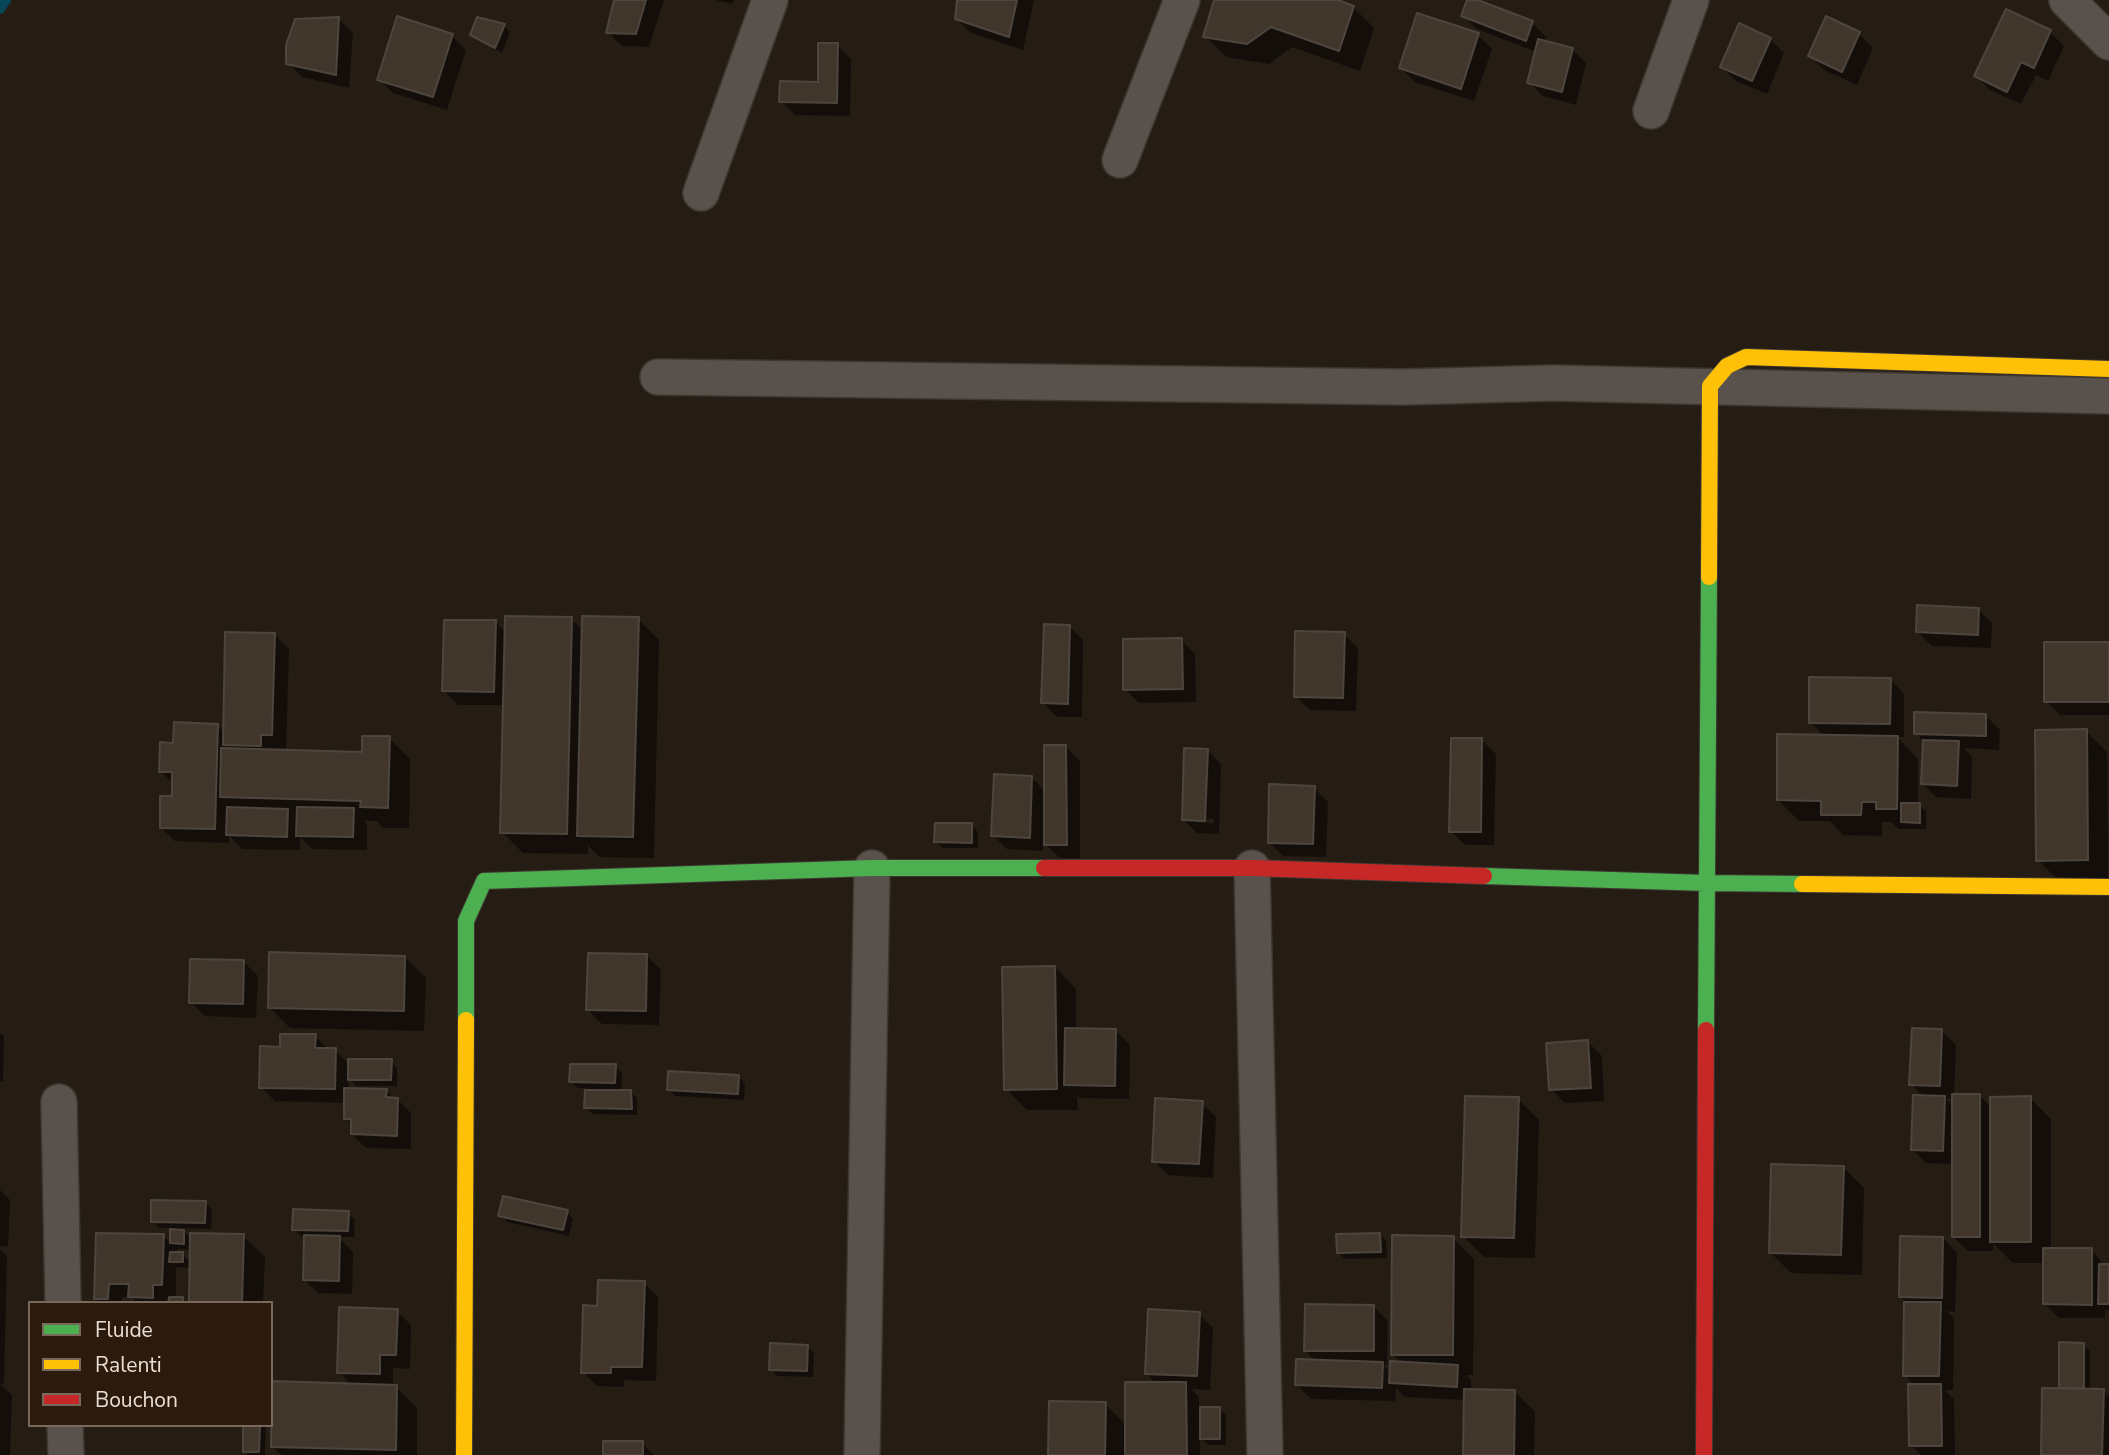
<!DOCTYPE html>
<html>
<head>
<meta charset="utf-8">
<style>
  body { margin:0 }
  #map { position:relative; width:2109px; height:1455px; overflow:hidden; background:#251c14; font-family:"Nunito Sans",sans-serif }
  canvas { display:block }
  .legend { position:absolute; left:28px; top:1301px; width:245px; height:126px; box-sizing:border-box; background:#2c1b0d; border:2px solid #78695d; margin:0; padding:9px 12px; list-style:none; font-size:21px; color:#eaded5 }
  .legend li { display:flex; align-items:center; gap:14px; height:35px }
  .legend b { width:35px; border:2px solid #78695d }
</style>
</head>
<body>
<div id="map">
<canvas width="2109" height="1455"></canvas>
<ul class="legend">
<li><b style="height:9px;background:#4caf50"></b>Fluide</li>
<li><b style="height:9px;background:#ffc107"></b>Ralenti</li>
<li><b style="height:9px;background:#c62828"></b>Bouchon</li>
</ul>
</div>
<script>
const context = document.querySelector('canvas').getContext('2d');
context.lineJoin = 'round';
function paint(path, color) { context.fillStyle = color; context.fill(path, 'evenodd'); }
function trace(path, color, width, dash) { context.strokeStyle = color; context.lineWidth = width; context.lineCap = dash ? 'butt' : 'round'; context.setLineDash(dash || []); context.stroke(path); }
const shadow = new Path2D(`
  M615,0h49l-15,47 -27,-1 -14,-14z
  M715,0h19l-2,4z
  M958,0h76l-11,50 -52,-17 -14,-14z
  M1216,0h116l21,7 21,21 -14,43 -68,-24 -23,17 -43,-7 -21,-21z
  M1469,0h6l57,23 14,14 -2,5 28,7 14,14 -10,42 -33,-9 -14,-14 7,-30 -59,-23 -14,-14z
  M2007,11l43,21 14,14 -16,35 -12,-6 -15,29 -31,-14 -14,-14z
  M339,19l14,14 -4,55 -47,-11 -14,-14z
  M1827,19l32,15 14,14 -16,37 -33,-15 -14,-14z
  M504,26l6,6 -8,21 -23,-12 -7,-7z
  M1478,35l14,14 -18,52 -59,-19 -14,-14z
  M452,36l14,14 -19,60 -54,-17 -14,-14z
  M1770,39l14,14 -17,41 -31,-13 -14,-14z
  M837,45l14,14 -1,57 -55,-1 -14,-14 38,-17z
  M1978,609l14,14 -1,25 -59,-2 -14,-14z
  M571,619l12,11 55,-11 21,21 -5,218 -55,-1 -11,-12v9l-65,-1 -21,-21 3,-127h-47l-14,-14 52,-69 11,11z
  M1069,626l14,14 -1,77h-25l-14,-14z
  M1344,634l14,14 -2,63 -46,-1 -14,-14z
  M275,635l14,14 -3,103 78,2 25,-16 21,21 -1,69h-26l-6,-7h-13l3,3v26l-55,-1 -12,-12v13l-58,-1 -13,-14v8l-54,-2 -14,-14 13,-29v-14l-13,-13 14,-26 42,-20 8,8z
  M1181,640l14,14 1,48 -57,1 -14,-14z
  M2109,644v71h-49l-14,-14z
  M1890,679l14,15v43h-7l21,22v46l8,6v18h-27l-8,-7h-9v14l-39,-1 -13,-14h-31l-21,-21 47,-63 -15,-15z
  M1986,716l14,14 -1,20 -35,-2 8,9 -1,42 -35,-2 -14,-14 2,-41 -8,-9z
  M2086,731l21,21 1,129h-49l-21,-21z
  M1482,740l14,14 -2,91h-29l-14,-14z
  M1066,747l14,14v97h-20l-17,-16v9l-36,-2 -14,-14 38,-58 15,15z
  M1207,750l14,14 -2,70 -22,-1 -14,-14zM1195,819h19v4l-19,-1z
  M1314,788l14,14 -2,55 -43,-1 -14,-14z
  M971,825l7,7v16h-35l-7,-7z
  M647,956l14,14 -2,55 -57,-1 -14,-14z
  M405,957l21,21 -2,53 -134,-3 -21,-21z
  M243,961l15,15 -2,42 -51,-2 -14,-14z
  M1055,967l21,22v41l40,1 14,14 -1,54 -49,-1 -3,-2 1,14h-51l-21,-21z
  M1942,1031l14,14 -2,51h26l12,12 38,-10 21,21v131l40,-1 14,17h4v44h-4v8h-46l-14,-14v-41h-32l-20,-20v8h-25l-15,-14 1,-73 -28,-1 -14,-14 12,-52 -13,-13zM1946,1099h8v8z
  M0,1033l4,3 -1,45h-3z
  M315,1036l14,14h6l15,15 41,-4 6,7v18h-41l-7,-8 -1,12 38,1 9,8h2l14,14v36l-45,-1 -14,-14 1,-9 -7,-7v-15l-71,-2 -14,-14 21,-38z
  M1588,1042l14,14 2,45 -39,2 -14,-14z
  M615,1066l7,7 -1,19h10l6,6v17l-44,-1 -7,-6v-20h-8l-7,-6z
  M738,1076l7,7 -1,17 -69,-4 -6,-7z
  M1518,1099l21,21 -4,138 -51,-1 -21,-21z
  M1202,1103l14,14 -3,61 -45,-3 -14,-14z
  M1843,1167l21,21 -2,87 -71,-2 -21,-21z
  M0,1190l10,10 -2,47 -8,-1z
  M205,1203l7,6 -1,20 -31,-1 12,12 51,-4 22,21 -2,46h-73l1,-35 -15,-1v32h7l4,4h-16v-5h-4v5h-30l-5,-6h-10v6h-22l-4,-5 1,-64 66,2 9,8v-16h-13l-6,-7zM177,1249l15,1 -1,13 -9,-9 -5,-1z
  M567,1212l6,7 -4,17 -62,-14 -7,-7z
  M348,1213l7,7 -1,17h-16l15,15 -1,42 -34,-1 -14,-14 2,-43h-5l-7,-7z
  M1380,1235l6,6 1,17 -42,1 -7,-7z
  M1453,1238l21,21 -1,116h-7l5,5v11h43l21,21 -1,43h-70l1,-55 -60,-3 -9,-9 -1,13 -84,-2 -14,-14 20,-23 -11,-11 68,-44 14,14 -1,44h-4l8,8 11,-10 -10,-9z
  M1943,1238l14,15 -2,59 -8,-1 7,7 -1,72h-9l10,9 1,56h-34l-10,-10 3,-60 -10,-10 2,-73 -6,-6z
  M0,1249l7,7 -3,128h-4l12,11 -2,60h-10z
  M644,1283l14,14 -2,84 -32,-1v7l-27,-1 -14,-14 16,-64z
  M397,1311l14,14 -1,44 -17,-1v18l3,1 21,21v47h-136l-9,-9 80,-61 -13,-13z
  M1199,1314l14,14 -3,62 -19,-1 8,8v12h21l6,7v29h-18l-8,-9v19h-150l55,-51 22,22 30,-42 -10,-10z
  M2061,1344h22l7,7v39h13l6,7v58h-66l17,-65z
  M808,1347l6,6 -1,24 -36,-1 -6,-7z
  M245,1425h21l-1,30h-17l-3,-4z
  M642,1443l12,12h-49z`);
const stream = new Path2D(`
  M0,9l6,-9`);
const building = new Path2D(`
  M614,0h32l-10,34 -30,-1z
  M957,0h60l-8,37 -54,-18z
  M1214,0h124l16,6 -15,45 -68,-24 -24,17 -44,-7z
  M1467,0h11l55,21 -7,20 -65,-25z
  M2006,9l45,21 -17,38 -13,-6 -14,30 -33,-16z
  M1417,13l62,20 -18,56 -62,-21z
  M397,16l56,18 -20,63 -56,-17z
  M1826,16l34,16 -18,40 -34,-16z
  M339,17l-3,58 -50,-11v-19l9,-26z
  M477,17l28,7 -10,24 -25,-13z
  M1739,23l32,15 -19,43 -32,-14z
  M1538,39l35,9 -11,44 -35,-9z
  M818,43h20l-1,60 -58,-1 1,-21 38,1z
  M1917,605l62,3 -1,27 -62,-3z
  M505,616l67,1 -5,217 -67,-1z
  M582,616l57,1 -6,220 -56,-1z
  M444,620h52l-2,72 -52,-1z
  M1044,624l26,1 -2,79 -27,-1z
  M1295,631l50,1 -2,66 -49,-1z
  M225,632l50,1 -3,102h-11v11l-38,-1z
  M1182,638l1,51 -60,1v-51z
  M2044,642h65v60h-65z
  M1809,677l82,1 -1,46 -81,-1z
  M1914,712l72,2v22l-72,-2z
  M174,722l44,2 -3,105 -55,-1v-32h12v-24h-13l1,-30 13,1z
  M2087,729l1,131 -52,1 -1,-131z
  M1777,734l121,2 -1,73h-21v-7h-14l-1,13h-40v-14l-44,-1z
  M362,736h28l-2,72 -28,-1 1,-6 -141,-4 1,-49 141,4z
  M1451,738h31l-1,94h-32z
  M1923,740l36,1 -2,45 -36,-2z
  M1044,745h22l1,100h-23z
  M1184,748l24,1 -3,72 -23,-1z
  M994,774l38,2 -2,62 -39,-2z
  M1269,784l46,2 -2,58 -45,-1z
  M1901,803h19v20l-19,-1z
  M227,807l61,2 -1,28 -61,-2z
  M297,807l57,1 -1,29 -57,-1z
  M935,823h37v20l-38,-1z
  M269,952l136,4 -1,55 -136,-3z
  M588,953l59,1 -1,57 -60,-1z
  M190,959l54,1 -1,44 -54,-1z
  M1055,966l2,123 -53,1 -2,-123z
  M1065,1028l51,1 -1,57 -51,-1z
  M1912,1028l30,1 -2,57 -31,-1z
  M280,1034h36l-1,14h21l-1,41 -76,-1 1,-42 20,1z
  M1588,1040l3,48 -42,2 -3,-47z
  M348,1059h44l-1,21h-43z
  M570,1064h46l-1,19 -46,-1z
  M668,1071l71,4 -1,19 -71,-4z
  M344,1088l43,1 -1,8 12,1 -1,38 -46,-2v-15h-7z
  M585,1090h46l1,19 -48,-1z
  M1952,1094h28v143h-28z
  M1913,1095l32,1 -2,55 -32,-1z
  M1465,1096l54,1 -5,141 -53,-1z
  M2031,1096v146h-41v-145z
  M1155,1098l48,3 -4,63 -47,-2z
  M1771,1164l73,2 -3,89 -72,-2z
  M503,1196l65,14 -5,20 -65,-14z
  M151,1200l55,1 -1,22 -54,-1z
  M293,1209l56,2 -1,20 -56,-1z
  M170,1229l14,1v14l-14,-1z
  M96,1233l68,1 -2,51h-9v13l-25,-1 1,-13h-20l-1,15h-14z
  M190,1233l54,1 -2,69h-53z
  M1380,1233l1,19 -44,1 -1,-19z
  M304,1235l36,1 -1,45 -36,-1z
  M1392,1235l62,1 -1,119h-62z
  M1900,1236l43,1 -1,61 -43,-1z
  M2043,1248h49v57l-49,-1z
  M170,1252h13v10h-14z
  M2099,1264h10v40h-11z
  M598,1280l47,1 -3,86h-31v6h-30l2,-68 14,1z
  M169,1297h14v6h-14z
  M1904,1302h37l-2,74h-36z
  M1305,1304l69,1v46h-70z
  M339,1307l59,2 -2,46h-16v19l-43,-1z
  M1148,1309l52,3 -3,64 -52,-2z
  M2059,1342l25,1v45h-25z
  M770,1343l38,2 -1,26 -38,-1z
  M1296,1359l87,3 -1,26 -87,-3z
  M1390,1361l68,4 -1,22 -68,-4z
  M272,1381l125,4 -1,65 -125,-3z
  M1125,1382h61l1,73h-62z
  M1908,1384h33l1,62h-33z
  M2042,1388l62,1 -2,66h-61z
  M1464,1389l51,1 -1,65h-51z
  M1049,1401l57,1 -1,53h-57z
  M1200,1407h20v32h-20z
  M243,1425h17l-1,27h-16z
  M603,1441h40v14h-40z`);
const street = new Path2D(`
  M2067,0l42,42
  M1651,111l40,-111
  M1120,160l62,-160
  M701,193l69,-193
  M658,377l745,10 150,-4 556,13
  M1252,868l13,587
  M59,1102l4,201
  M65,1425l1,30
  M862,1455l10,-587`);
const fast = new Path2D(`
  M1484,876l223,7 95,1
  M466,1020v-99l18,-40 388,-13h172
  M1706,1030l3,-453`);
const slow = new Path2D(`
  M1709,577l1,-191 17,-20 19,-9 363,12
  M1802,884l307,3
  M464,1455l2,-435`);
const jam = new Path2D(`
  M1044,868h208l232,8
  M1704,1455l2,-425`);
paint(shadow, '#0007');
trace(stream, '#074558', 10);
paint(building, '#41362b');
trace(building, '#4d453e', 2);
trace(street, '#3e3730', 38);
trace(fast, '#3e3730', 18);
trace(slow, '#3e3730', 18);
trace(jam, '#3e3730', 18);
trace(street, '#59514b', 35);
trace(fast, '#4caf50', 16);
trace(slow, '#ffc107', 16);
trace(jam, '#c62828', 16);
</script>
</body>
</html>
